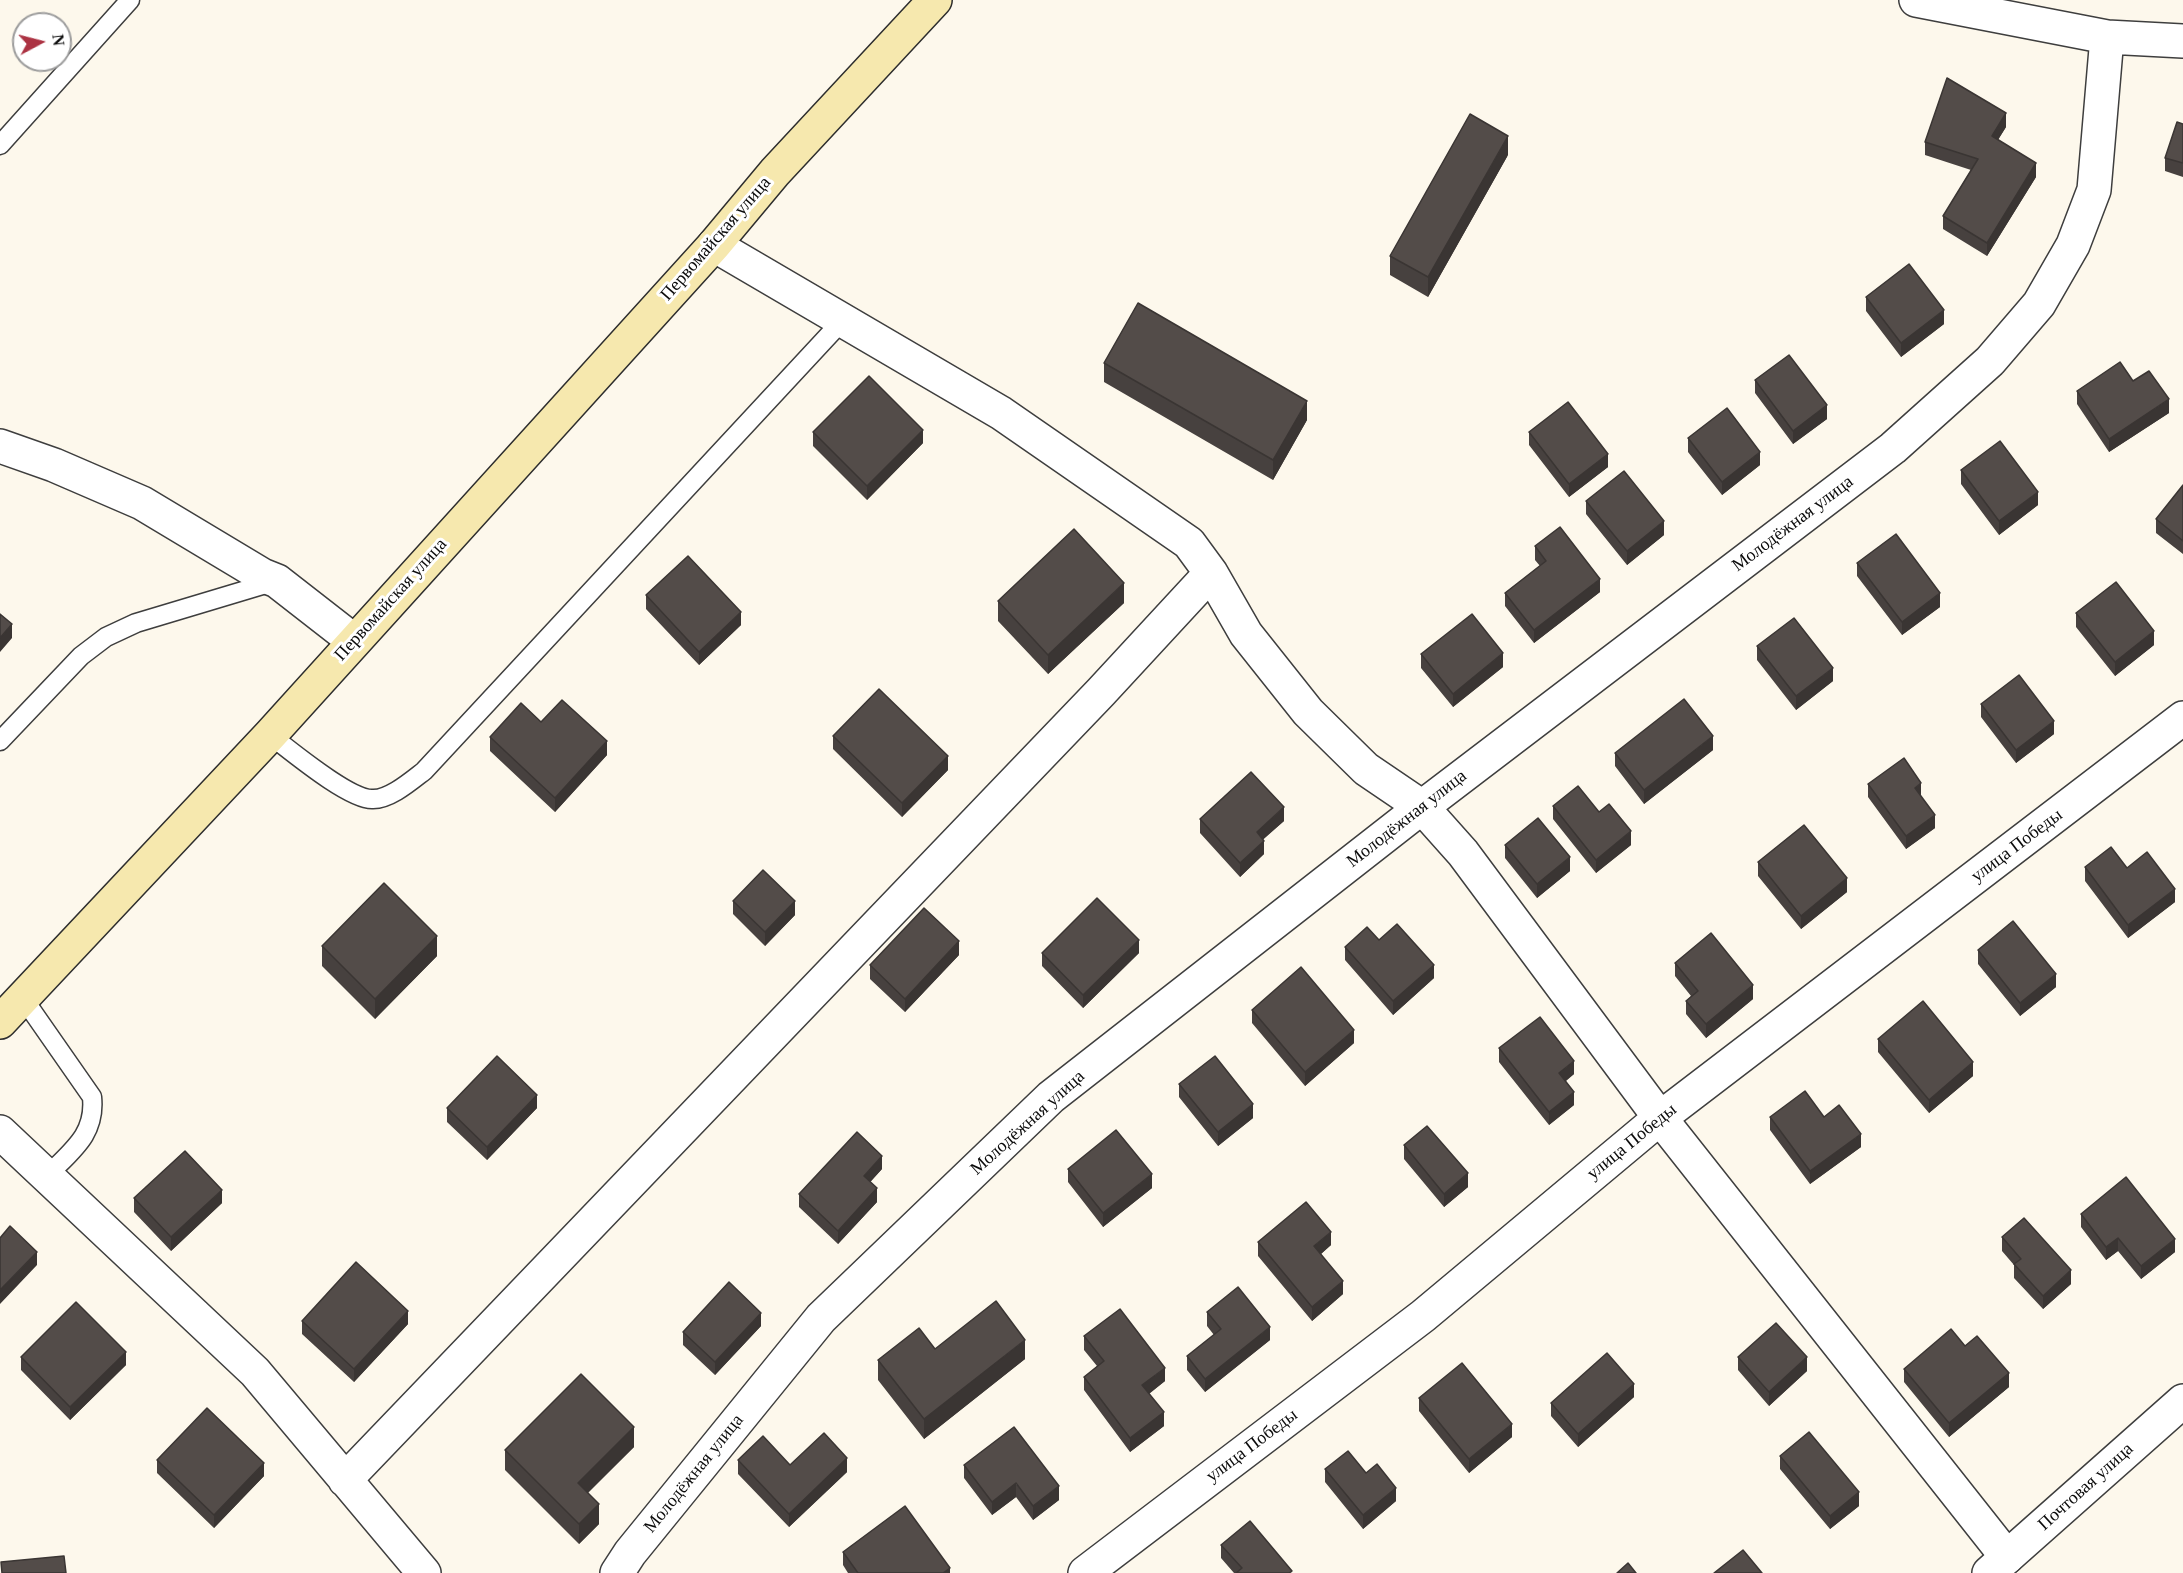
<!DOCTYPE html>
<html>
<head>
<meta charset="utf-8">
<style>
  body { margin:0 }
  #map { position:relative; width:2183px; height:1573px; overflow:hidden; background:#fdf8ec; font-family:Georgia,serif }
  canvas { display:block }
  .north { position:absolute; left:12px; top:12px; width:60px; height:60px; box-sizing:border-box; background:#fff; border:2px solid #9d9d9d; border-radius:50%; rotate:83deg; font-size:16px; font-weight:700; line-height:24px; text-align:center; color:#0b0b0b }
  .north::after { content:''; display:block; margin:auto; width:21px; height:27px; background:#ac3343; clip-path:polygon(50% 0,100% 100%,50% 72%,0 100%) }
</style>
</head>
<body>
<div id="map">
<canvas width="2183" height="1573"></canvas>
<div class="north">N</div>
</div>
<script>
const context = document.querySelector('canvas').getContext('2d');
context.lineJoin = 'round';
function trace(path, color, width, dash) { context.strokeStyle = color; context.lineWidth = width; context.lineCap = dash ? 'butt' : 'round'; context.setLineDash(dash || []); context.stroke(path); }
function paint(path, color) { context.fillStyle = color; context.fill(path, 'evenodd'); }
function drawText(font, color, halo, rows, align = 'center') {
  context.font = font + ' Georgia,serif'; context.lineWidth = 6; context.setLineDash([]); context.textBaseline = 'middle'; context.strokeStyle = halo; context.fillStyle = color; for (const [text, x, y, turn = 0] of rows) {
    context.save(); context.translate(x, y); context.rotate((+turn || 0) * Math.PI / 180); context.textAlign = isNaN(turn) ? turn : align; if (halo) context.strokeText(text, 0, 0); context.fillText(text, 0, 0); context.restore();
  }
}
const service = new Path2D(`
  M0,145l130,-145
  M270,735c20,15 78,64 102,64 17,1 39,-18 52,-28l419,-451
  M0,741l81,-85 25,-19 30,-14 140,-42
  M23,998l69,99c4,38 -21,54 -45,79`);
const minor = new Path2D(`
  M1916,0l191,37 76,4
  M714,245l287,168 188,130 22,30 35,61 62,78 58,57 56,38 41,46 197,265 347,439
  M0,446l54,19 88,38 120,72 15,6 77,60
  M0,1132l255,240 169,201
  M345,1480l756,-788 110,-119
  M617,1573l13,-20 191,-235 230,-221 371,-290 471,-359 97,-87 49,-57 34,-59 21,-55 13,-153
  M1085,1573l338,-257 237,-198 523,-400`);
const tertiary = new Path2D(`
  M1989,1573l194,-172`);
const secondary = new Path2D(`
  M0,1022l270,-287 444,-490 61,-73 160,-172`);
const wall = new Path2D(`
  M2183,124v53l-18,-6v-13z
  M2006,127l-8,13 38,37 -49,79 -44,-27v-13l28,-46 -46,-15v-13z
  M1508,155l-80,142 -38,-22v-19z
  M1866,297l78,27 -43,33 -35,-46z
  M1104,363l203,57 -34,60 -169,-98z
  M1755,380l72,39 -34,25 -38,-51z
  M2077,391l92,22 -60,39 -32,-48z
  M813,432l110,11 -56,57 -54,-54z
  M1529,432l79,35 -39,30 -40,-52z
  M1688,438l72,27 -38,30 -34,-43z
  M1961,470l77,35 -39,30 -38,-51z
  M2183,485v69l-27,-21v-14z
  M1586,501l78,34 -37,30 -41,-51z
  M1535,546l65,46 -66,51 -29,-37v-13l35,-27 -5,-6z
  M1857,563l83,44 -38,28 -45,-59z
  M646,595l95,30 -42,40 -53,-56z
  M998,601l126,2 -76,71 -50,-53z
  M2076,613l78,32 -39,31 -39,-49z
  M1757,646l76,35 -37,29 -39,-50z
  M1421,654l82,13 -50,40 -32,-39z
  M1981,704l73,30 -38,29 -35,-46z
  M541,722l66,33 -52,57 -65,-61v-14z
  M833,736l115,34 -46,47 -69,-68z
  M1713,750l-69,54 -29,-38v-13z
  M1868,784l67,44 -29,21 -38,-52z
  M1553,806l78,39 -35,28 -43,-54z
  M1200,819l84,2 -21,18 1,15 -24,23 -40,-44z
  M1505,845l65,26 -33,27 -32,-40z
  M1758,862l89,30 -46,37 -43,-53z
  M2085,867l42,1 48,34 -47,36 -43,-57z
  M733,901l62,14 -30,31 -32,-32z
  M1379,940l55,38 -41,37 -48,-55v-13z
  M322,946l115,10 -62,63 -53,-53z
  M1978,950l78,37 -36,29 -42,-52z
  M1042,953h97l-56,55 -41,-42z
  M959,955l-54,57 -35,-33v-14z
  M1675,963l78,36 -47,39 -20,-24v-13l5,-5 -16,-20z
  M1252,1010l102,33 -49,43 -53,-63z
  M1878,1039l95,37 -44,37 -51,-61z
  M1499,1048l75,26 -8,7 8,24 -25,20 -50,-63z
  M1179,1084l74,34 -35,28 -39,-49z
  M447,1108h90l-50,52 -40,-38z
  M1770,1117h54l37,30 -51,37 -40,-54z
  M1404,1145l64,42 -24,20 -40,-48z
  M882,1169l-12,13 7,20 -39,42 -39,-37v-13z
  M1068,1169l84,19 -49,39 -35,-45z
  M134,1198l88,5 -51,48 -37,-39z
  M2081,1214l94,38 -34,27 -23,-28 -12,9 -25,-33z
  M2002,1237l69,47 -28,25 -29,-31v-13l-12,-14z
  M1258,1242l73,3 -10,9 22,40 -31,27 -54,-65z
  M1207,1312l63,28 -65,52 -18,-22v-14l27,-21 -7,-9z
  M302,1321l106,3 -54,58 -52,-48z
  M761,1326l-46,49 -32,-30v-13z
  M1084,1336l81,45 -16,13 15,32 -34,26 -46,-62v-13l13,-11 -13,-16z
  M1965,1346l44,41 -60,50 -45,-55v-13z
  M935,1349l90,10 -101,80 -46,-59v-20z
  M21,1357l105,8 -56,55 -49,-50z
  M1738,1357l69,14 -38,35 -31,-36z
  M1634,1397l-56,50 -27,-31v-13z
  M1419,1398l93,39 -43,36 -50,-62z
  M634,1447l-46,46 11,31 -20,20 -74,-74v-20z
  M1780,1456l79,50 -29,23 -50,-60z
  M157,1460l107,16 -50,52 -57,-55z
  M738,1460l52,5 57,7 -58,55 -51,-53z
  M964,1465l95,35 -26,20 -17,-23 -24,18 -28,-37z
  M1325,1469l71,32 -33,28 -38,-47z
  M1221,1545l71,28h-58l-13,-15z
  M843,1552l107,21h-102l-5,-8z`);
const shadedWall = new Path2D(`
  M2006,113v14l-14,22v-13z
  M1508,136v19l-80,142v-20z
  M2036,163v14l-49,79v-13z
  M1944,310v14l-43,33v-14z
  M2169,399v14l-60,39v-13z
  M1307,401v19l-34,60v-20z
  M1827,405v14l-34,25v-13z
  M923,430v13l-56,57v-14z
  M1760,452v13l-38,30v-13z
  M1608,454v13l-39,30v-13z
  M2038,492v13l-39,30v-14z
  M1664,521v14l-37,30v-14z
  M1600,579v13l-66,51v-13z
  M1124,583v20l-76,71v-19z
  M1940,593v14l-38,28v-13z
  M741,612v13l-42,40v-13z
  M12,624v14l-12,14v-14z
  M2154,631v14l-39,31v-14z
  M1503,653v14l-50,40v-13z
  M1833,668v13l-37,29v-14z
  M2054,721v13l-38,29v-13z
  M1713,736v14l-69,54v-14z
  M607,741v14l-52,57v-14z
  M948,756v14l-46,47v-14z
  M1921,783v13l-6,-8z
  M1284,807v14l-27,24v-13z
  M1935,815v13l-29,21v-13z
  M1631,831v14l-35,28v-13z
  M1264,841v13l-24,23v-14z
  M1570,857v14l-33,27v-14z
  M1847,878v14l-46,37v-13z
  M2175,889v13l-47,36v-13z
  M795,901v14l-30,31v-14z
  M437,936v20l-62,63v-20z
  M1139,940v13l-56,55v-13z
  M959,941v14l-54,57v-13z
  M1434,965v13l-41,37v-14z
  M2056,974v13l-36,29v-13z
  M1753,985v14l-47,39v-14z
  M1354,1030v13l-49,43v-14z
  M1574,1061v13l-15,12v-13z
  M1973,1062v14l-44,37v-13z
  M1574,1092v13l-25,20v-13z
  M537,1095v13l-50,52v-13z
  M1253,1104v14l-35,28v-14z
  M1861,1134v13l-51,37v-13z
  M882,1156v13l-18,20v-13z
  M1468,1173v14l-24,20v-13z
  M1152,1174v14l-49,39v-14z
  M877,1188v14l-39,42v-13z
  M222,1190v13l-51,48v-14z
  M1331,1232v13l-17,15v-14z
  M2118,1238v13l-12,9v-13z
  M2175,1239v13l-34,27v-13z
  M37,1252v13l-37,39v-14z
  M2071,1270v14l-28,25v-13z
  M1343,1281v13l-31,27v-14z
  M408,1311v13l-54,58v-13z
  M761,1313v13l-46,49v-13z
  M1270,1327v13l-65,52v-13z
  M1025,1340v19l-101,80v-20z
  M126,1352v13l-56,55v-13z
  M1807,1357v14l-38,35v-14z
  M1165,1368v13l-23,18v-14z
  M2009,1373v14l-60,50v-14z
  M1634,1384v13l-56,50v-13z
  M1164,1412v14l-34,26v-14z
  M1512,1424v13l-43,36v-14z
  M634,1427v20l-56,55v-19z
  M847,1458v14l-58,55v-13z
  M264,1463v13l-50,52v-13z
  M1016,1483v14l-24,18v-13z
  M1059,1486v14l-26,20v-14z
  M1396,1488v13l-33,28v-14z
  M1859,1492v14l-29,23v-13z
  M599,1504v20l-20,20v-20z
  M950,1568v5h-7z`);
const building = new Path2D(`
  M1947,78l59,35 -14,23 44,27 -49,80 -44,-27 35,-57 -53,-17z
  M1470,114l38,22 -80,141 -38,-21z
  M2177,122l6,2v39l-18,-5z
  M1909,264l35,46 -43,33 -35,-46z
  M1138,303l169,98 -34,59 -169,-97z
  M1789,355l38,50 -34,26 -38,-51z
  M2120,362l13,19 16,-10 20,28 -60,40 -32,-48z
  M869,376l54,54 -56,56 -54,-54z
  M1568,402l40,52 -39,30 -40,-52z
  M1727,408l33,44 -38,30 -34,-44z
  M2000,441l38,51 -39,29 -38,-51z
  M1624,471l40,50 -37,30 -41,-50z
  M2183,485v56l-27,-22z
  M1560,527l40,52 -66,51 -29,-37 41,-32 -11,-15z
  M1074,529l50,54 -76,72 -50,-54z
  M1896,534l44,59 -38,29 -45,-59z
  M688,556l53,56 -42,40 -53,-57z
  M2116,582l38,49 -39,31 -39,-49z
  M0,614l12,10 -12,14z
  M1472,614l31,39 -50,41 -32,-40z
  M1794,618l39,50 -37,28 -39,-50z
  M2019,675l35,46 -38,29 -35,-46z
  M879,689l69,67 -46,47 -69,-67z
  M1684,699l29,37 -69,54 -29,-37z
  M562,700l45,41 -52,57 -65,-61 31,-34 20,19z
  M1904,758l17,25 -6,5 20,27 -29,21 -38,-52z
  M1251,772l33,35 -27,25 7,9 -24,22 -40,-44z
  M1578,786l21,26 10,-8 22,27 -35,29 -43,-54z
  M1538,818l32,39 -33,27 -32,-39z
  M1804,825l43,53 -46,38 -43,-54z
  M2111,847l16,21 20,-16 28,37 -47,36 -43,-58z
  M763,870l32,31 -30,31 -32,-31z
  M384,883l53,53 -62,63 -53,-53z
  M1097,898l42,42 -56,55 -41,-42z
  M924,908l35,33 -54,58 -35,-34z
  M2013,921l43,53 -36,29 -42,-53z
  M1397,924l37,41 -41,36 -48,-54 22,-20 12,13z
  M1711,933l42,52 -47,39 -20,-23 12,-10 -23,-28z
  M1301,967l53,63 -49,42 -53,-62z
  M1923,1001l50,61 -44,38 -51,-61z
  M1540,1017l34,44 -15,12 15,19 -25,20 -50,-64z
  M497,1056l40,39 -50,52 -40,-39z
  M1215,1056l38,48 -35,28 -39,-48z
  M1805,1091l19,26 15,-12 22,29 -51,37 -40,-54z
  M1427,1126l41,47 -24,21 -40,-49z
  M1116,1130l36,44 -49,39 -35,-44z
  M857,1132l25,24 -18,20 13,12 -39,43 -39,-37z
  M185,1151l37,39 -51,47 -37,-39z
  M2126,1177l49,62 -34,27 -23,-28 -12,9 -25,-33z
  M1306,1202l25,30 -17,14 29,35 -31,26 -54,-65z
  M2024,1218l47,52 -28,26 -29,-32 7,-5 -19,-22z
  M10,1226l27,26 -37,38v-52z
  M356,1262l52,49 -54,58 -52,-48z
  M729,1282l32,31 -46,49 -32,-30z
  M1238,1287l32,40 -65,52 -18,-23 34,-27 -14,-17z
  M996,1301l29,39 -101,79 -46,-59 41,-32 16,21z
  M76,1302l50,50 -56,55 -49,-50z
  M1120,1309l45,59 -23,17 22,27 -34,26 -46,-61 20,-16 -20,-25z
  M1776,1323l31,34 -38,35 -31,-35z
  M1951,1329l14,17 12,-10 32,37 -60,50 -45,-54z
  M1607,1353l27,31 -56,50 -27,-31z
  M1462,1363l50,61 -43,35 -50,-61z
  M581,1374l53,53 -56,56 21,21 -20,20 -74,-74z
  M207,1408l57,55 -50,52 -57,-55z
  M1014,1427l45,59 -26,20 -17,-23 -24,19 -28,-37z
  M1809,1432l50,60 -29,24 -50,-60z
  M824,1433l23,25 -58,56 -51,-54 25,-24 27,29z
  M1348,1451l18,22 11,-9 19,24 -33,27 -38,-46z
  M905,1506l45,62 -7,5h-85l-15,-21z
  M1250,1521l42,50 -3,2h-53l6,-5 -21,-23z
  M1743,1550l19,23h-48z
  M64,1556l2,17h-64l-1,-11z
  M1628,1563l8,10h-19z`);
const streetNames = [
  ["Первомайская улица",716,239,-49],
  ["Молодёжная улица",1793,524,-37],
  ["Первомайская улица",391,600,-48],
  ["Молодёжная улица",1407,819,-38],
  ["улица Победы",2017,846,-37],
  ["Молодёжная улица",1028,1123,-42],
  ["улица Победы",1632,1142,-39],
  ["улица Победы",1252,1446,-37],
  ["Молодёжная улица",694,1474,-51],
  ["Почтовая улица",2086,1487,-42]
];
trace(service, '#3e3e3e', 21);
trace(minor, '#3e3e3e', 36);
trace(tertiary, '#3e3e3e', 36);
trace(secondary, '#2d2d2d', 36);
trace(service, '#fff', 18);
trace(minor, '#fff', 33);
trace(tertiary, '#fff', 33);
trace(secondary, '#f6e8ae', 33);
paint(wall, '#47413f');
paint(shadedWall, '#3a3533');
paint(building, '#534c49');
trace(building, '#3a3533', 1.5);
drawText('18px', '#0b0b0b', '#fff', streetNames);
</script>
</body>
</html>
